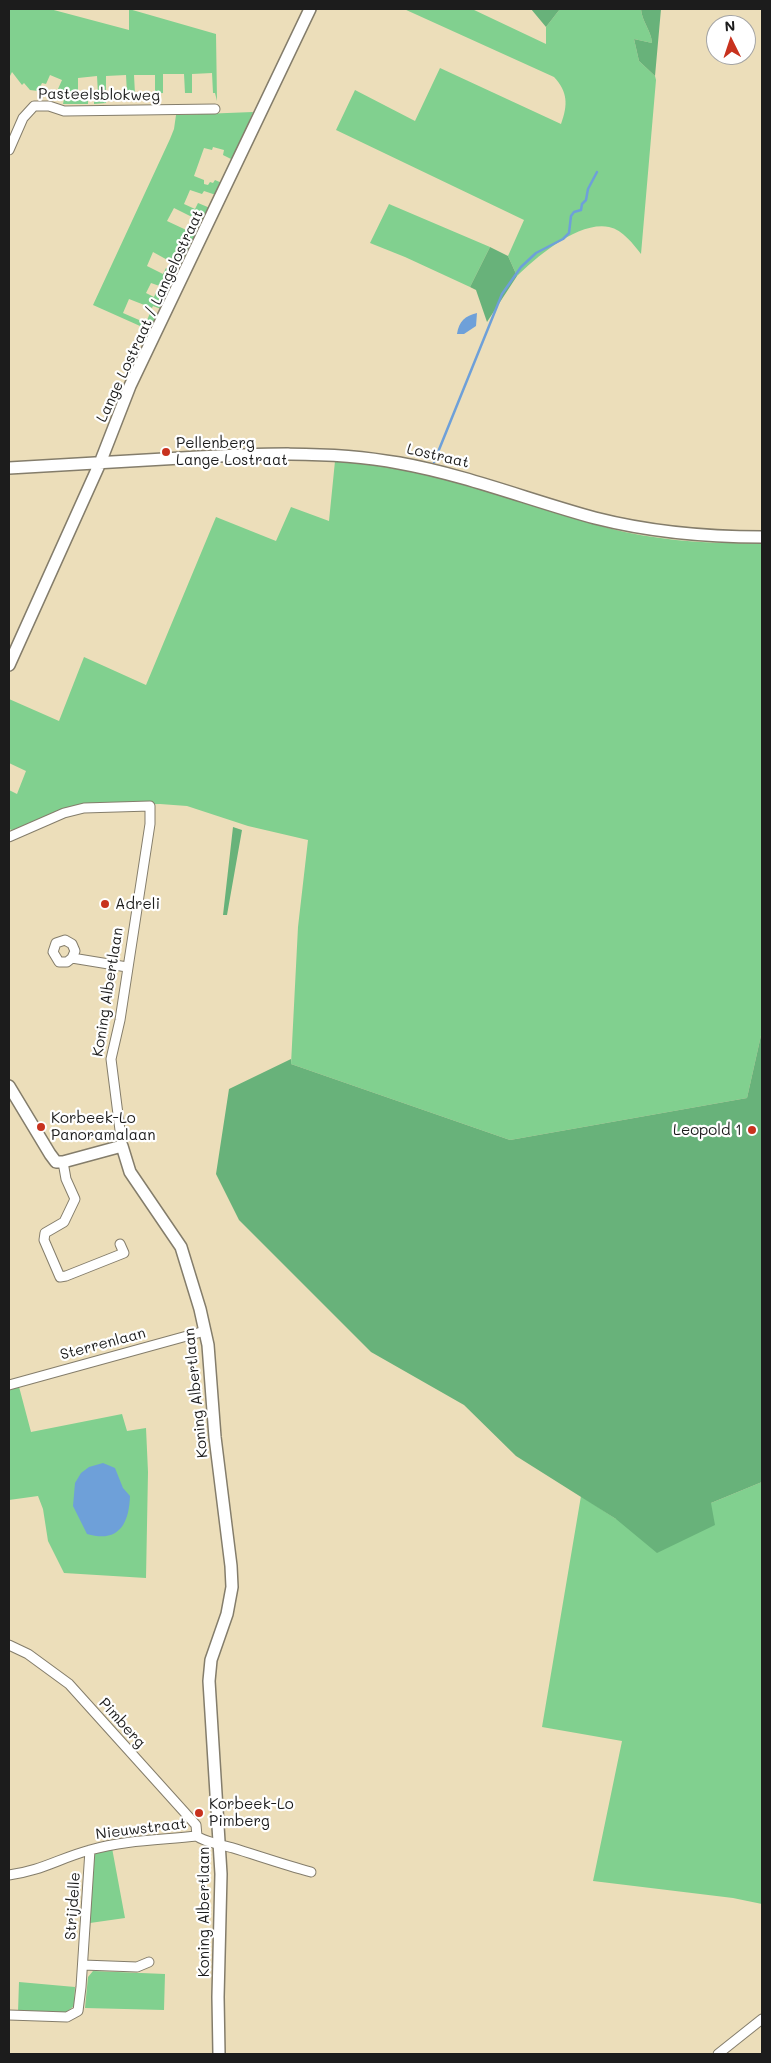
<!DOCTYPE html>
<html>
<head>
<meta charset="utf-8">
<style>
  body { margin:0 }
  #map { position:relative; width:771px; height:2063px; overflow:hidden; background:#ecdeba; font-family:Mali,sans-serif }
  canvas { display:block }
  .frame { position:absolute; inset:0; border:10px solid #1c1c1c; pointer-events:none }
  .north { position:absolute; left:706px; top:15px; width:50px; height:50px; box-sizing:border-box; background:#fff; border:1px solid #a4a4a4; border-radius:50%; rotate:356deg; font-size:14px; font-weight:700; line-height:20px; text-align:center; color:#1c1c1c }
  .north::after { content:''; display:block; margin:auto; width:18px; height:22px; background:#c8321e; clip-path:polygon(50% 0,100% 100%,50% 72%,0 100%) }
</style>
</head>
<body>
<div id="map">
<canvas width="771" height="2063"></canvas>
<div class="frame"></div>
<div class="north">N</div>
</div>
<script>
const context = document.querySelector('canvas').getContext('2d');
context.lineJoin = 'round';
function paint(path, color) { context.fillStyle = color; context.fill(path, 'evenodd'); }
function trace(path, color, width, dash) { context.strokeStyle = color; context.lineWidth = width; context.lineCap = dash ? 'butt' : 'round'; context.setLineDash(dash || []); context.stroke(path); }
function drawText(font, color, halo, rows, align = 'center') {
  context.font = font + ' Mali,sans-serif'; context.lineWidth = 4.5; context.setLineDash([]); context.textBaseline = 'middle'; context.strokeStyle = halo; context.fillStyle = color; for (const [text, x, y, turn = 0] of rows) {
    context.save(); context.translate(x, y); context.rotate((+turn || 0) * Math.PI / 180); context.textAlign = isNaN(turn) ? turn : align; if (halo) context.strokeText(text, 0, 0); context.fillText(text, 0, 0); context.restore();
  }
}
const green = new Path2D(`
  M9,9h41l79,21v-21l87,25 1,67 -2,-8h-2l-1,-20 -20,1v19h-7l-1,-19h-21v19l-8,1v-19h-21l1,19h-8l-1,-19 -20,1v27l-12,1v-10h4l-1,-18 -19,2v17h10v9h-25l2,-10 -7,-5 4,-9 -12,-5 -4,9 -4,-1 -4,8 -8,-1 -6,-7 -2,2 -10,-13 -3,6z
  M404,9h68l74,35v-17l14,-18h81c1,13 10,21 11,34l-18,-4 5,22 16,15 1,4 -15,174c-8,-10 -18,-24 -32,-27 -31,-6 -72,30 -92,49l-9,-20 16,-36 -188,-90 19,-40 60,31 25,-53 121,56c7,-19 7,-32 -7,-47z
  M253,112l-20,48 -10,-5 1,-5 -11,-3 -1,3 -8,-2 -10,28 10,4v4l4,1 2,-3 3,1 2,-3 7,3 -6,12 -12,-4 -2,3 -12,-4 -6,14 11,5 3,-6 12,5 -10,21 -9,-5 3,-6 -20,-10 -7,13 30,14 -15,33 -29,-16 -6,14 16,8 3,-6 13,6 -8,16 -20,-7 -5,10 8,4 3,-7 12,4 -8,15 -8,-3 -1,2 -23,-9 -6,14 23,10 4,-10 7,3 -8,14 -56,-25 77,-166 4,-10 2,-14z
  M389,204l101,43 -20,40 -65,-30 -35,-14z
  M335,461c43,4 86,11 127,22 49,14 97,32 146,45 50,13 103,16 154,15v488l-15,67 -237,42 -219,-76 7,-137 10,-87 -60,-14 -61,-20 -27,-2 -76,2 -20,5 -52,19 -3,-1v-39l8,4 9,-23 -17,-8v-64l50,22 25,-64 62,28 70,-168 60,24 15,-34 38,14z
  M18,1383l13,49 91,-18 5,17 19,-3 2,44 -2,106 -82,-5 -16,-32 -5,-32 -5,-13 -29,4v-114z
  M762,1482v422l-29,-6 -140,-17 29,-140 -80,-14 39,-231 35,23 95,-16z
  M112,1848l13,70 -35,5 4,-68 1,-3z
  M93,1971l72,3 -1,36 -79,-2 3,-31z
  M19,1982l56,5 -1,19 -9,7 -47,-1z`);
const forest = new Path2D(`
  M531,9h29l-14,18z
  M641,9h20l-6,67 -16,-15 -5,-22 18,4c-1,-13 -10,-21 -11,-34z
  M490,247l18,9 9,20 -30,46 -11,-32 -6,-3z
  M233,827l9,3 -15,85h-4z
  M762,1031v451l-51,21 4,22 -58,28 -41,-34 -100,-63 -52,-51 -93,-53 -132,-132 -23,-46 13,-85 62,-30v5l219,76 237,-42z`);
const water = new Path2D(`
  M477,313l-1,13 -12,8h-7c2,-13 8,-18 20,-21z
  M103,1463l12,5 8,20 7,8c-1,29 -12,47 -43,38l-14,-28 2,-23 6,-10 8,-6z`);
const stream = new Path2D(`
  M434,462l68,-168 19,-27 15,-14 27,-14 6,-6 2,-17 3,-4 7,-2 1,-6 4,-4 2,-11 9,-17`);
const minor = new Path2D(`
  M9,150l14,-32 11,-12h15l15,5 151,-2
  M9,837l55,-24 20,-5 66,-2v18l-30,196 -9,39 11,87
  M72,958l3,-7 -3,-7 -7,-4 -9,3 -3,9 6,10h8l5,-4 55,9
  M63,1162l3,17 9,20 -11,23 -19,11 -1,7 16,37 6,-1 58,-23 -4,-9
  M9,1385l196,-54
  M9,1645l19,9 41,30 127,141 1,11
  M9,1875c32,-4 51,-17 81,-25 35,-10 71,-10 107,-14 7,6 26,9 36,12 26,8 52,17 78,24
  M83,1965l54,2 12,-5
  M9,2015l58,2 11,-6 3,-24 9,-137
  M718,2054l44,-35`);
const tertiary = new Path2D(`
  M9,468c57,-3 115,-7 172,-10 73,-4 146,-8 218,5 67,12 130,37 196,55 55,14 111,19 167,19
  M9,665l91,-202 30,-77 180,-377
  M9,1086l41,68 6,8h7l59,-16 8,26 51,75 19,62 8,36 7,92 16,129 1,21 -5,27 -16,46 -2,21 12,193 -3,123 1,57`);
const markers = [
  [166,452,5,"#c8321e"],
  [105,904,5,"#c8321e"],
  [41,1127,5,"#c8321e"],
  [752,1130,5,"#c8321e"],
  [199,1813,5,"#c8321e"]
];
const streetNames = [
  ["Pasteelsblokweg",99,95,1],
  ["Lange Lostraat / Langelostraat",150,316,-65],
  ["Lostraat",438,456,13],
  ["Koning Albertlaan",108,992,-81],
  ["Sterrenlaan",103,1344,-15],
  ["Koning Albertlaan",196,1393,-96],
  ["Pimberg",122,1723,48],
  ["Nieuwstraat",141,1829,-7],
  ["Strijdelle",73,1906,-86],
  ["Koning Albertlaan",204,1912,-90]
];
const poiNames = [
  ["Pellenberg",176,443],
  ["Lange Lostraat",176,460],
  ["Adreli",115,904],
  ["Korbeek-Lo",51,1118],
  ["Panoramalaan",51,1135],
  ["Leopold 1",742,1130,"right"],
  ["Korbeek-Lo",209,1804],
  ["Pimberg",209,1821]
];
paint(green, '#81d08f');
paint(forest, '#68b27a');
paint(water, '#6ea0d9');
trace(stream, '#6ea0d9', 2.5);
trace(minor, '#847d6b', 11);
trace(tertiary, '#847d6b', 14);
trace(minor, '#fff', 9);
trace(tertiary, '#fff', 11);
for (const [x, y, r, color] of markers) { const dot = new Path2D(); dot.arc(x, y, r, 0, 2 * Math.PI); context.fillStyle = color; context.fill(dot); trace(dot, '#fff', 2); }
drawText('15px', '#1c1c1c', '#fff', streetNames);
drawText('15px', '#1c1c1c', '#fff', poiNames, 'left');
</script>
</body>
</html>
